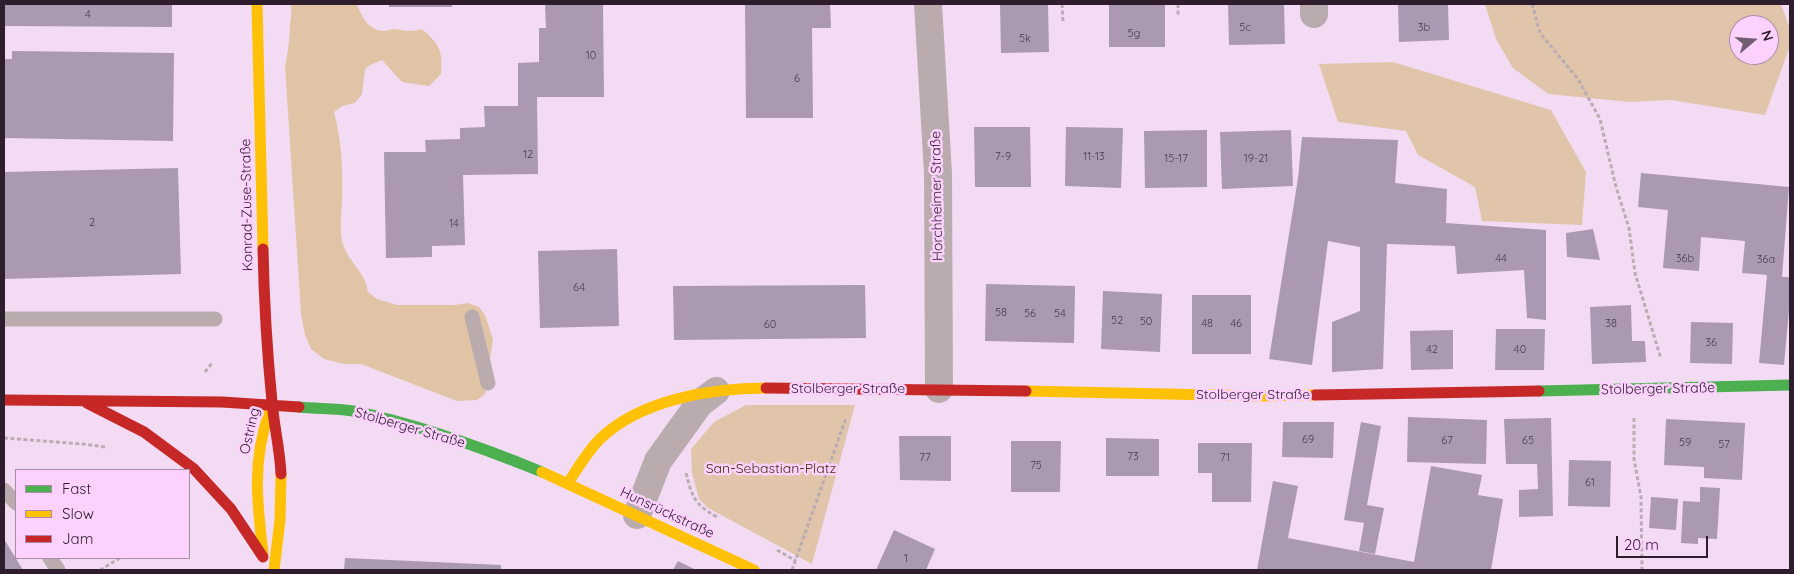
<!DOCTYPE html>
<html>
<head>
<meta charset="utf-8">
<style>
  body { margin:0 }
  #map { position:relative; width:1794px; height:574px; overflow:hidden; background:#f3dcf3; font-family:Quicksand,sans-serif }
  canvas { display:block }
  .frame { position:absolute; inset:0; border:5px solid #2d1d2d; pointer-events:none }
  .legend { position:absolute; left:15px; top:469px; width:175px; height:90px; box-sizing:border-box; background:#fcd2fd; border:1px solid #a98aaa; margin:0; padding:6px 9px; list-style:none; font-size:15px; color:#2d1d2d }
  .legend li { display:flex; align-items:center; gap:10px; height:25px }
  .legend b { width:25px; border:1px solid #a98aaa }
  .north { position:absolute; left:1729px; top:15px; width:50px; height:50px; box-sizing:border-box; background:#fcd2fd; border:1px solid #a98aaa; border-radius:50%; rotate:72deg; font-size:14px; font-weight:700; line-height:20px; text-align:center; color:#2d1d2d }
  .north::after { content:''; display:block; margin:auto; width:18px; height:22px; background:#726072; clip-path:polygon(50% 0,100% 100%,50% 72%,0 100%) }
  .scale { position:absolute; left:1616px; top:536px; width:92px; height:22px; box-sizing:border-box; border:2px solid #2d1d2d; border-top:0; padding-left:6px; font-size:15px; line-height:18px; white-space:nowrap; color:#2d1d2d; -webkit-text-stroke:4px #fcd2fd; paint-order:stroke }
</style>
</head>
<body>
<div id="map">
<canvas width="1794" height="574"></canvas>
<div class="frame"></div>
<ul class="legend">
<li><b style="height:6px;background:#4caf50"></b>Fast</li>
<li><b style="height:6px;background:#ffc107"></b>Slow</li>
<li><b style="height:6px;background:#c62828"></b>Jam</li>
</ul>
<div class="north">N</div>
<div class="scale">20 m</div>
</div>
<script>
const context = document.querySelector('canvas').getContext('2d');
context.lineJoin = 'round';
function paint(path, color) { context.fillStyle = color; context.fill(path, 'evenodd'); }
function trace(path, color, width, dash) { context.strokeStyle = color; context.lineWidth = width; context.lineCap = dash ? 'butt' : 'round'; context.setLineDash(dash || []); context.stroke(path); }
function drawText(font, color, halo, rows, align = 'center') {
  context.font = font + ' Quicksand,sans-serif'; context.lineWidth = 5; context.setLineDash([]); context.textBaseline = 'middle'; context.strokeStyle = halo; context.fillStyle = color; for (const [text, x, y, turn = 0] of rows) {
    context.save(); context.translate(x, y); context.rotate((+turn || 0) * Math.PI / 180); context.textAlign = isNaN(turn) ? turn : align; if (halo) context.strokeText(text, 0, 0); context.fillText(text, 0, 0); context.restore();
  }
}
const green = new Path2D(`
  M1485,4h296l9,25v17l-25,69 -94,-15 -41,2 -82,-8 -35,-26 -17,-29zM1739,25h30v30h-30z
  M1393,62l158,48 35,62 -4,53 -100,-4 -7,-34 -57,-32 -12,-24 -68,-9 -19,-58z
  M746,405h109l-43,159 -104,-56 -9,-9 -7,-26 -1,-24 23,-27z`);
const forest = new Path2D(`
  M291,4h66c5,13 10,25 26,27 4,0 8,-2 12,-2 10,2 17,3 27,0 17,15 21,21 19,45l-12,12 -27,-4 -20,-22 -12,5 -5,4 -3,25 -3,4 -4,5 -13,3 -8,6c8,30 9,60 8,91 -1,14 -2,25 0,38 4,17 17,26 23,40 2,3 2,8 3,11l9,7 20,6h57l14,-2 11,4 6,8 8,25 -8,54 -8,6 -20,1 -96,-37h-17l-20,-5 -13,-10 -6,-14 -4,-21 -16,-248c3,-13 4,-24 5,-38 0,-9 2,-14 1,-24z`);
const building = new Path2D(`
  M4,4h168v23l-168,-1z
  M389,4h63v3h-63z
  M545,4h58l1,93h-67l1,77 -75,1 2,70 -33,1v11l-46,1 -2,-106h42l-1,-12 35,-1v-11l25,-1 -1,-21h34v-43l21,-1v-34h7z
  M745,4h85l1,24h-19l1,90h-67z
  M1000,4h48l1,48 -48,1z
  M1109,4h56v43h-56z
  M1228,4h56l1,40 -56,1z
  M1398,4h50l1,36 -50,2z
  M12,51l162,2 -1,88 -169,-3v-79h8z
  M974,127h56l1,60h-56z
  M1066,127l57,1 -2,60 -56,-2z
  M1207,130v57l-62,1 -1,-57z
  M1291,130l2,56 -71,3 -2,-57z
  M1302,137l96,3 -3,43 52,6 -1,34 100,7v90l-19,-2 -3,-48 -67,4 -2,-28 -68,-2 -4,125 -51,3v-50l28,-11v-64l-32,-6 -16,124 -43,-6 29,-181z
  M178,168l3,106 -177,5v-107z
  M1641,173l148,14 -7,90h8v22l-6,66 -25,-2 8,-88 -25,-2 3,-32 -44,-4 -2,34 -36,-3 5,-58 -30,-3z
  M1593,229l7,31 -33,-3 -1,-24z
  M617,249l2,77 -79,2 -2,-77z
  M986,284l89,2 -1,57 -89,-2z
  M865,285l1,53 -192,2 -1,-54z
  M1103,291l59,3 -2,58 -59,-3z
  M1192,295h59v59h-59z
  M1631,305l1,36h13l1,21 -54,2 -2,-57z
  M1691,322l42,1 -1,41 -42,-1z
  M1496,329h49l-1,41h-49z
  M1453,330v39l-42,1 -1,-39z
  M1408,417l79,3 -1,44 -79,-2z
  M1551,418l2,98 -34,1v-27l19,-1 -1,-25h-31l-2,-45z
  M1666,419l79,4 -3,57 -38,-2v-11l-40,-2z
  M1283,422h51l-1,36 -51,-1z
  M1361,422l20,4 -14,79 17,3 -9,46 -16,-3 5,-28 -20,-3z
  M899,436h52v45l-51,-1z
  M1106,438l53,1v37h-53z
  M1011,441h50l-1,51h-49z
  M1198,443h54l-1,59h-39v-29h-14z
  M1569,460l42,1 -1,46 -42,-1z
  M1431,466l51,9 -4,20 25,4 -12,71h-234l16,-89 25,5 -10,52 126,24z
  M1700,487l20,1 -3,51 -19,-1v6l-17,-1 2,-42 17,1z
  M1651,497l27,2 -2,31 -27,-2z
  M894,530l41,19 -9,21h-50z
  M4,539l19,31h-19z
  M345,558l156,7v5h-157z
  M678,561l18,9h-23z`);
const path = new Path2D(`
  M1062,4l1,18
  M1178,4v13
  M1532,4l8,29 38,46 22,40 16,68 13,41 6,45 26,86
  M205,372l7,-9
  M1634,418v41l7,38 1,73
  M4,438l79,6 22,3
  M686,473c6,24 9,32 31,44
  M777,550l19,11
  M100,570l20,-12
  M792,570l54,-152`);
const lane = new Path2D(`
  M472,317l16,66
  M4,319h211
  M4,490l12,13
  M50,558l8,12`);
const street = new Path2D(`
  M928,4l10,169 1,216
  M1314,4v10
  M637,515l21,-54 41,-57 17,-13`);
const fast = new Path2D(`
  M1539,391l251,-6
  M299,407c18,2 36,1 54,4 65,13 128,36 189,61`);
const slow = new Path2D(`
  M257,4l6,245
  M1026,391l235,5 54,-1
  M542,472l212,98
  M568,483c10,-15 19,-31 32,-44 40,-39 111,-51 166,-51
  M263,553c-6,-50 -11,-92 6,-140
  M274,570l6,-50 1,-46`);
const jam = new Path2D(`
  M263,249c1,51 4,102 9,153 2,24 8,48 9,72
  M766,388l260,3
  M1315,395l224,-4
  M4,400l218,2 77,5
  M87,403l57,29 50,37 37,40 32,48`);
const numberNames = [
  ["4",88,15],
  ["5c",1245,28],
  ["3b",1424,28],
  ["5g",1134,34],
  ["5k",1025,39],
  ["10",591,56],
  ["6",797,79],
  ["12",528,155],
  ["7-9",1003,157],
  ["11-13",1094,157],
  ["15-17",1176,159],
  ["19-21",1256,159],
  ["2",92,223],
  ["14",454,224],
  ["44",1501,259],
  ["36b",1685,259],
  ["36a",1766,260],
  ["64",579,288],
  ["58",1001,313],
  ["56",1030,314],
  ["54",1060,314],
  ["52",1117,321],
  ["50",1146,322],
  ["48",1207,324],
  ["46",1236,324],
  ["38",1611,324],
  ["60",770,325],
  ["36",1711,343],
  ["42",1432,350],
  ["40",1520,350],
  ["69",1308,440],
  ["67",1447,441],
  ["65",1528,441],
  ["59",1685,443],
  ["57",1724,445],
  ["73",1133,457],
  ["77",925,458],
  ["71",1225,458],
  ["75",1036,466],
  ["61",1590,483],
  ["1",906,559]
];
const streetNames = [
  ["Horchheimer Straße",937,196,-91],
  ["Konrad-Zuse-Straße",247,205,-91],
  ["Stolberger Straße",848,389],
  ["Stolberger Straße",1658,389,-1],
  ["Stolberger Straße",1253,395],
  ["Stolberger Straße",410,428,16],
  ["Ostring",250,431,-77],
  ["Hunsrückstraße",667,513,25]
];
const parkNames = [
  ["San-Sebastian-Platz",771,469]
];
paint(green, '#e1c5aa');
paint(forest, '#e1c4a5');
paint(building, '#aa99b0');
trace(path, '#baacb3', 3, [4, 2.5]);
trace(lane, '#baacae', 15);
trace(street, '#baacae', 28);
trace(fast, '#4caf50', 11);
trace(slow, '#ffc107', 11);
trace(jam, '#c62828', 11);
drawText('11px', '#4c3c4e', null, numberNames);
drawText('14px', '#2d1d2d', '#fcd2fd', streetNames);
drawText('14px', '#403110', '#fcd2fd', parkNames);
</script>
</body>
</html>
